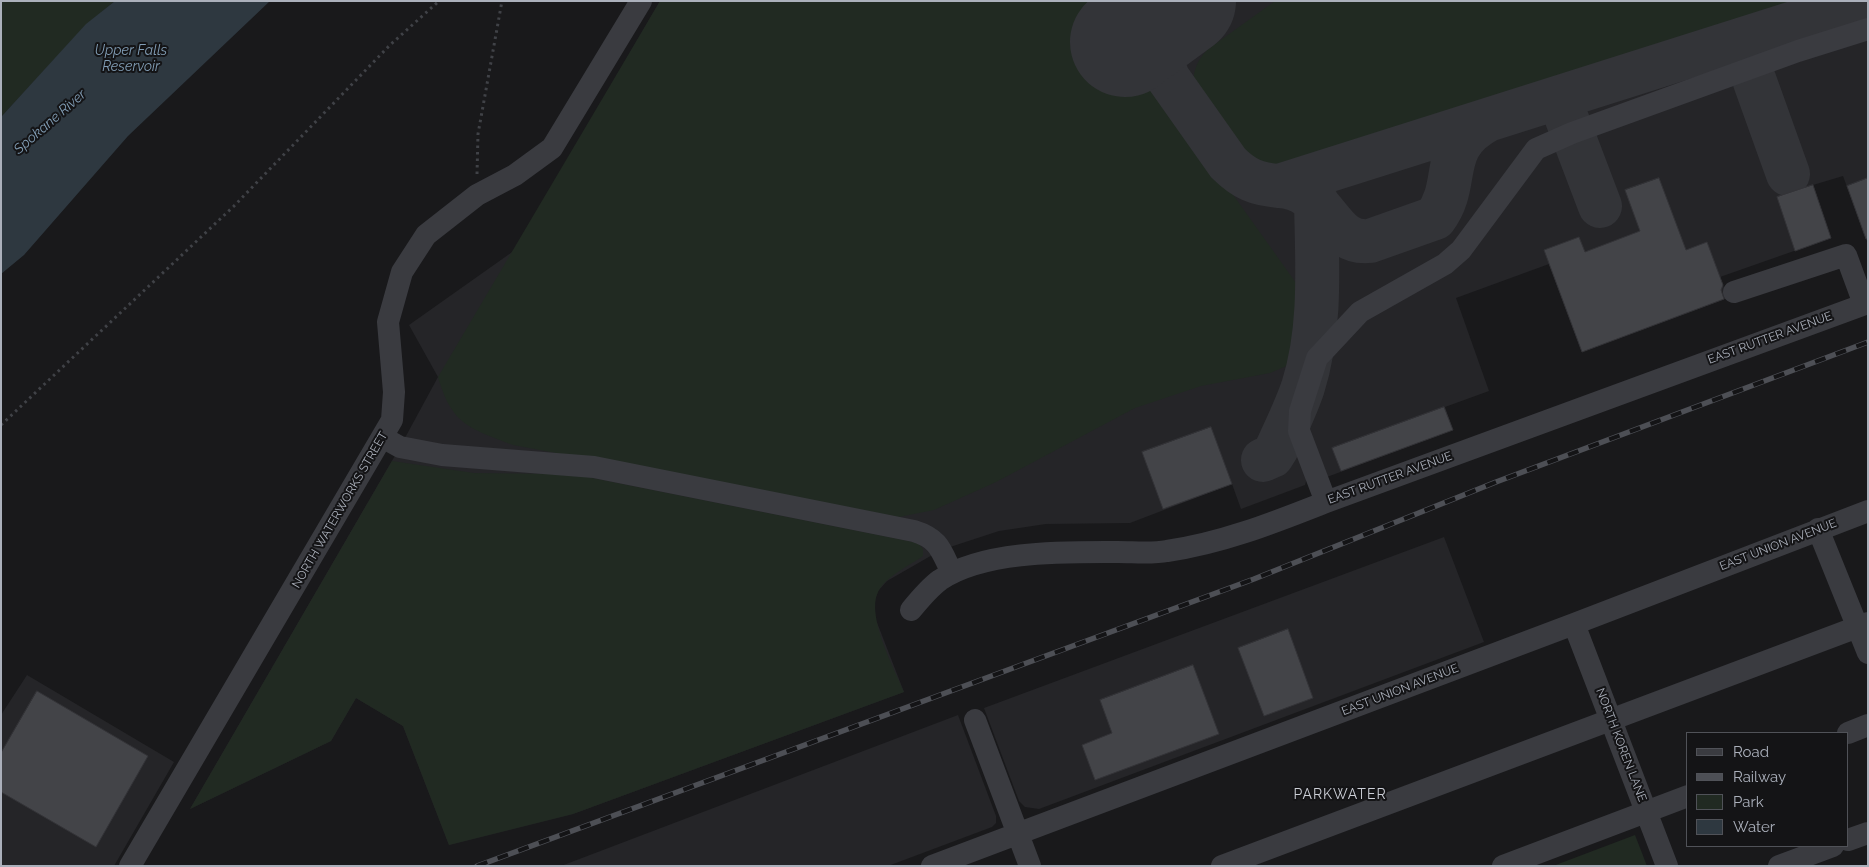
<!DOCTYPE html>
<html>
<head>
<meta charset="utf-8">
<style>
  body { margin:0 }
  #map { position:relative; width:1869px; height:867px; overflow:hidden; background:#19191b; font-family:Raleway,sans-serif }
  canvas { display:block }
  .frame { position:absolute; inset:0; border:2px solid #abb0bb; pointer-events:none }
  .legend { position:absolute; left:1686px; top:732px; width:162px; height:115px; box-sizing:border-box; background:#141416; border:1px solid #505258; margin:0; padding:6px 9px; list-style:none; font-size:15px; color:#abb0bb }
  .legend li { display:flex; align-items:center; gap:10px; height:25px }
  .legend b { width:25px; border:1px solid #505258 }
</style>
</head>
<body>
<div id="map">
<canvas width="1869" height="867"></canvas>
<div class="frame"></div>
<ul class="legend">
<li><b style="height:6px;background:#3a3b40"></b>Road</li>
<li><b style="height:6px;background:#4d4f55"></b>Railway</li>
<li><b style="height:14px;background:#212a22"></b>Park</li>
<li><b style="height:14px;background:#2e3840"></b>Water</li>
</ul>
</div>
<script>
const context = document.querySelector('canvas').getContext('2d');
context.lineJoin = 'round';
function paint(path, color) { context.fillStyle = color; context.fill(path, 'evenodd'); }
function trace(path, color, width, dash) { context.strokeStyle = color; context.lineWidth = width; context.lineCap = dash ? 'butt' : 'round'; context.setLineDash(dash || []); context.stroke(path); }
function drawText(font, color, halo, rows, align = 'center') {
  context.font = font + ' Raleway,sans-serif'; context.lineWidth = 4; context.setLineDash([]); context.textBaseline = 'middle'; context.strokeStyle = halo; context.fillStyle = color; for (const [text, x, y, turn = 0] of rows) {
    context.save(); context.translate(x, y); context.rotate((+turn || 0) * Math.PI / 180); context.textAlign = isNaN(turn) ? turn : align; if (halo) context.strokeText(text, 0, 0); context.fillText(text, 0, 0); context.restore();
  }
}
const built = new Path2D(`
  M660,1h1208v243l-25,-68 -30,9 18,53 -111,39 8,21 -146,54 -33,-88 -93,34 33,93 -44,16 8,23 -126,47 -18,-5 -4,13 -64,24 -9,-25 -102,39 -84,1 -47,7 -58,19 -54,31 -9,10 -4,12 2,17 28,72 -331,122 -124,31 -46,-119 -47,-28 -25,43 -141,68 210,-362 38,-70 -29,-52 106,-75z
  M1444,537l40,105 -445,167 -14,-2 -6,-6 -35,-93z
  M27,675l147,87 -60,104h-113v-151z
  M958,715l38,101v7l-4,4 -104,39h-327z`);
const green = new Path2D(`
  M1,1h114l-29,24 -85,92z
  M660,1h435l206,289c5,24 -1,49 -5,72l-26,11 -69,13 -66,22 -139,74 -62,28 -35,7 -386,-72c-44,-17 -61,-20 -75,-68z
  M1275,1h544l-540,173c-13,1 -21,0 -32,-8l-53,-74c-2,-18 1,-29 13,-42z
  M392,461l82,12 78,1 35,3 331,66 5,6v7c-14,10 -37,20 -45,36 -12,24 16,76 26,100l-331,122 -124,31 -46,-119 -47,-28 -25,43 -141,68z
  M1635,835l12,31h-94z`);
const water = new Path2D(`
  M115,1h155l-142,135 -104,119 -23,19v-157l85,-93z`);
const taxiway = new Path2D(`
  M1174,6c-12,23 -16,47 -6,72l60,85c16,16 28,21 51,23l584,-185
  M1740,40l48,134
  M1559,98l41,108
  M1279,186c50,2 49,60 91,55l65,-23c27,-36 1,-70 53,-98
  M1263,460l9,-4 5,-8c9,-20 19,-40 26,-61 19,-60 14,-124 13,-187`);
const runway = new Path2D(`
  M1125,42l56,-41`);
const building = new Path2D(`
  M1659,178l27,72 21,-8 16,43 -2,5 3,9 -142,53 -38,-102 35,-13 6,15 55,-21 -15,-41z
  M1868,178v61h-2l-19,-53z
  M1813,185l18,53 -36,13 -18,-54z
  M1444,407l9,23 -112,41 -9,-23z
  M1211,427l21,57 -69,25 -21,-57z
  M1288,629l25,69 -49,18 -26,-68z
  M1193,665l26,69 -124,46 -13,-35 30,-12 -12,-33z
  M37,691l111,65 -52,91 -95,-55v-39z`);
const path = new Path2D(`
  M477,174l1,-40 24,-133
  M1,425l233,-219 156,-161 49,-44`);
const minor = new Path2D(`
  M1734,292l112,-37 18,49
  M382,437l18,10 42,8 152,12 320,64c26,8 27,20 38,42
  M1326,502l-27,-71 1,-20 17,-53 43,-46 85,-48 16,-14 75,-101 36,-16 226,-82 70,-22
  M1818,529l50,124
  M911,610c9,-11 18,-22 29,-30 44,-30 126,-28 178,-28 16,0 34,2 49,-1 56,-8 108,-29 159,-49l542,-199
  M1574,624l93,242
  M975,720l55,146
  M1848,733l20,-8
  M1848,840l20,-7
  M130,866l262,-446 2,-28 -6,-70 14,-50 24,-37 51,-40 38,-20 37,-27 89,-147
  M932,866l642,-242 294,-113
  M1222,866l646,-243
  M1503,866l185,-70
  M1779,866l54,-20`);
const rail = new Path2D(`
  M477,866l777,-287 242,-97 372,-140`);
const streetNames = [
  ["EAST RUTTER AVENUE",1770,338,-20],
  ["EAST RUTTER AVENUE",1390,478,-20],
  ["NORTH WATERWORKS STREET",340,510,-60],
  ["EAST UNION AVENUE",1778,545,-21],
  ["EAST UNION AVENUE",1400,690,-21],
  ["NORTH KOREN LANE",1621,745,69]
];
const waterNames = [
  ["Upper Falls",131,51],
  ["Reservoir",131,67],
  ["Spokane River",50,122,-41]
];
const neighbourhoodNames = [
  ["PARKWATER",1340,795]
];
paint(built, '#252528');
paint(green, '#212a22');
paint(water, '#2e3840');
trace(taxiway, '#333438', 44);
trace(runway, '#333438', 110);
paint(building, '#434448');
trace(building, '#333337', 1);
trace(path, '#404247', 3, [2.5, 4]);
trace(minor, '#3a3b40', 22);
trace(rail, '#4d4f55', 5.5);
trace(rail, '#141416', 4, [11]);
drawText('12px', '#abb0bb', '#141416', streetNames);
drawText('italic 14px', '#829eb6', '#141416', waterNames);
context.letterSpacing = '1px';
drawText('14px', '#cccfd7', '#141416', neighbourhoodNames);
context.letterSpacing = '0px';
</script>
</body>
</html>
